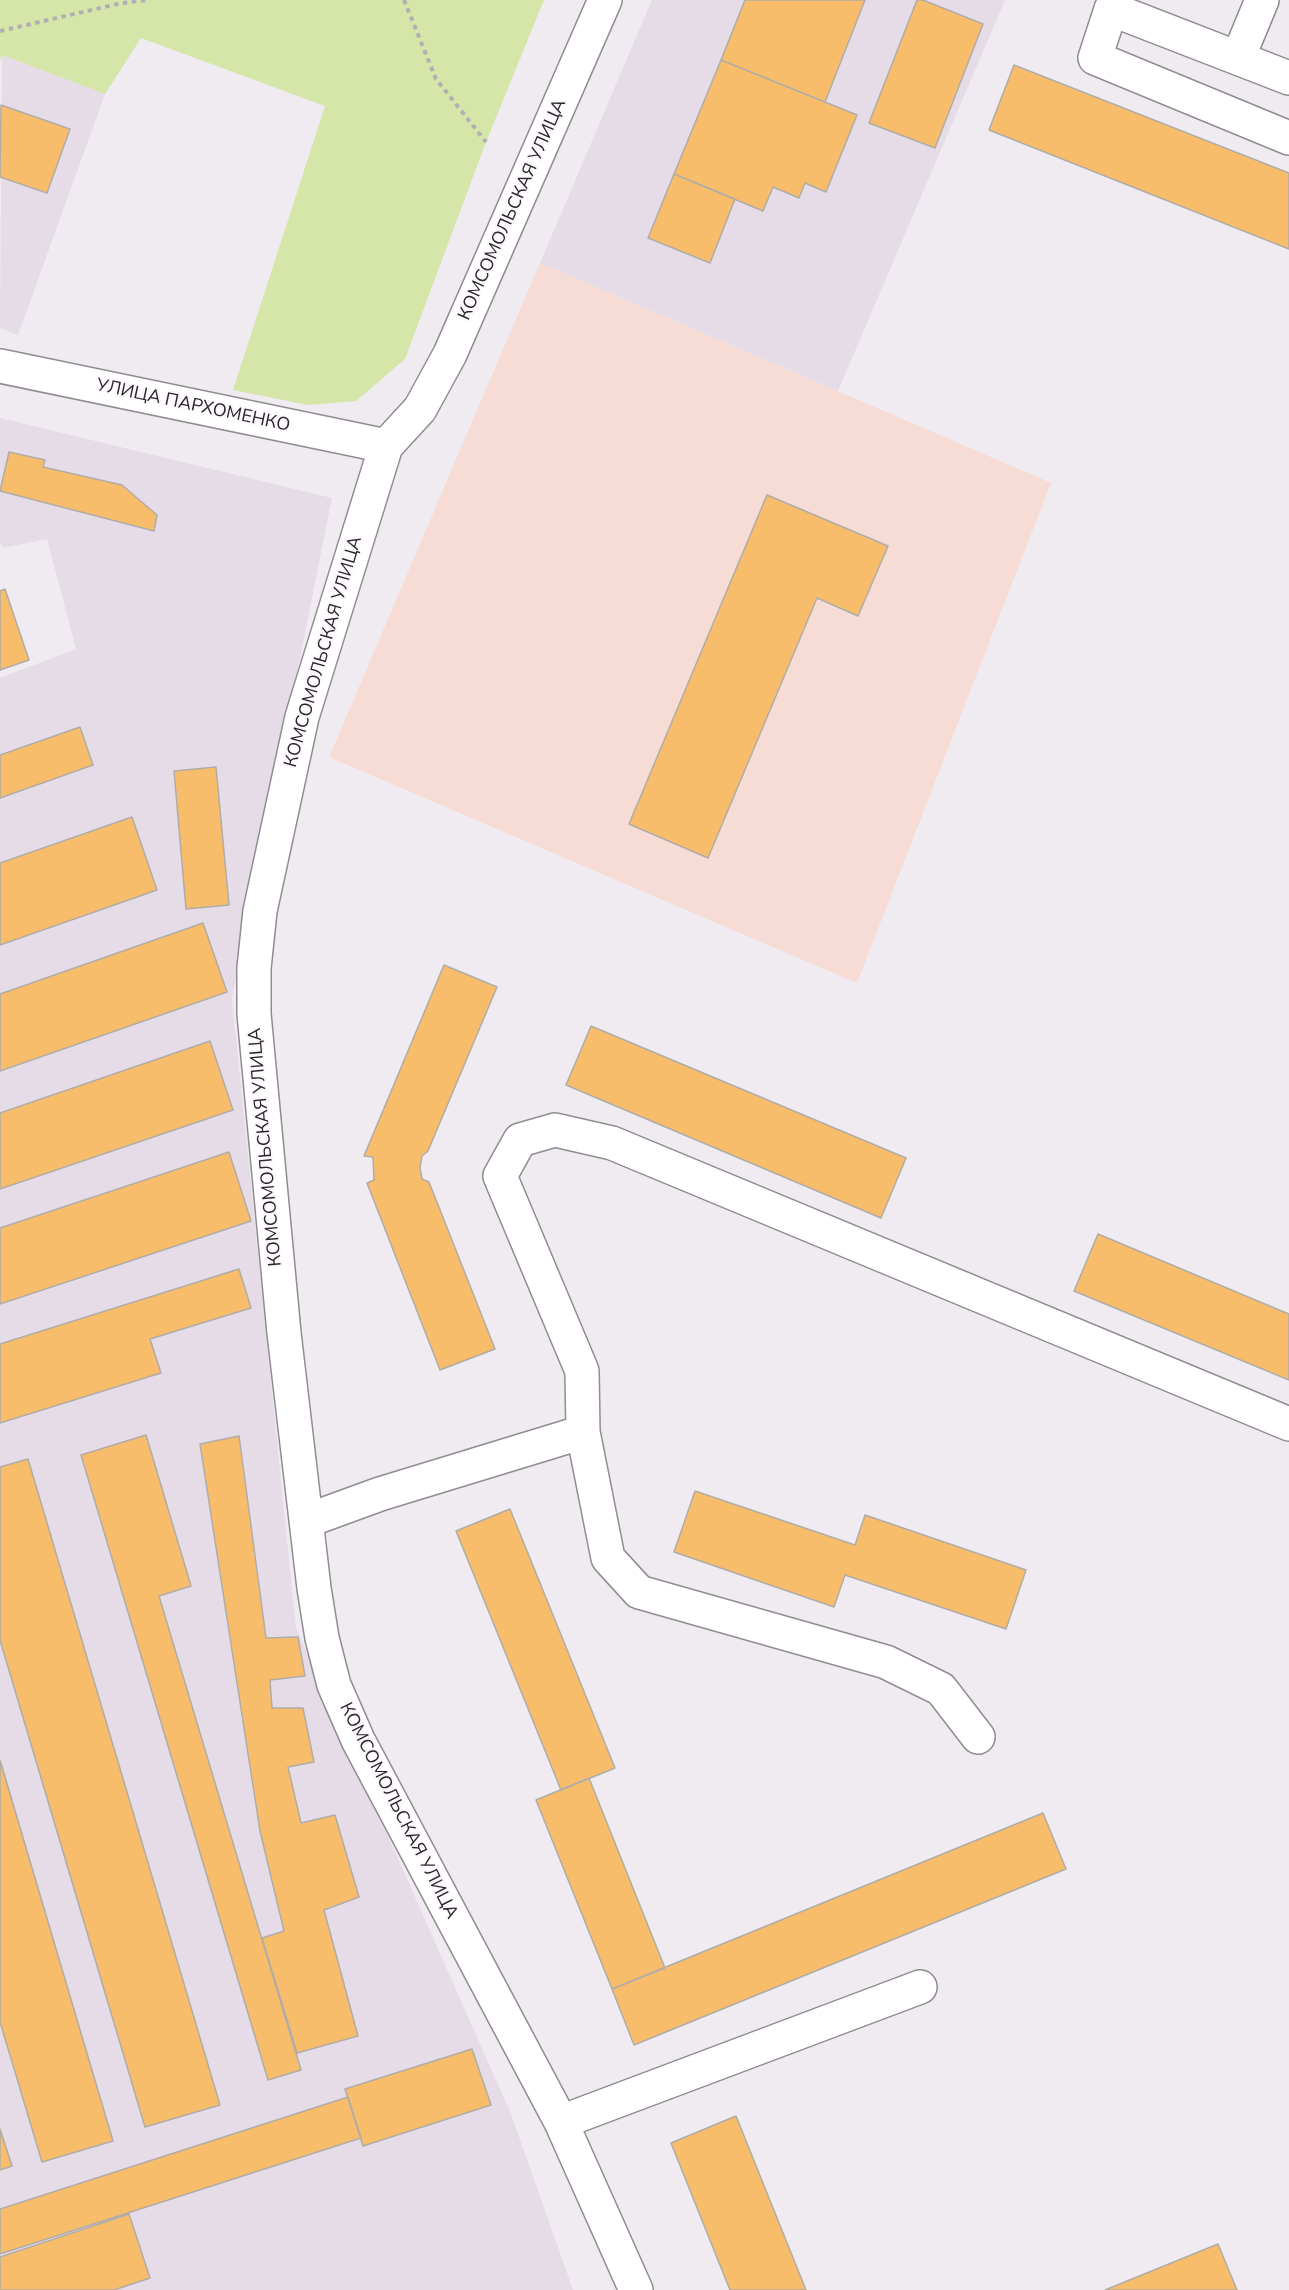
<!DOCTYPE html>
<html>
<head>
<meta charset="utf-8">
<style>
  body { margin:0 }
  canvas { display:block; background:#efebf1 }
</style>
</head>
<body>
<canvas width="1289" height="2290"></canvas>
<script>
const context = document.querySelector('canvas').getContext('2d');
context.lineJoin = 'round';
function paint(path, color) { context.fillStyle = color; context.fill(path, 'evenodd'); }
function trace(path, color, width, dash) { context.strokeStyle = color; context.lineWidth = width; context.lineCap = dash ? 'butt' : 'round'; context.setLineDash(dash || []); context.stroke(path); }
function drawText(font, color, halo, rows, align = 'center') {
  context.font = font + ' "Nunito Sans",sans-serif'; context.lineWidth = 4.5; context.setLineDash([]); context.textBaseline = 'middle'; context.strokeStyle = halo; context.fillStyle = color; for (const [text, x, y, turn = 0] of rows) {
    context.save(); context.translate(x, y); context.rotate((+turn || 0) * Math.PI / 180); context.textAlign = isNaN(turn) ? turn : align; if (halo) context.strokeText(text, 0, 0); context.fillText(text, 0, 0); context.restore();
  }
}
const built = new Path2D(`
  M652,0h353l-167,391 -298,-128z
  M2,55l103,39 -87,241 -18,-7z
  M0,418l332,80 -100,500 64,630 215,486 62,176h-573v-1612l76,-29 -29,-110 -44,9 -3,-5z`);
const medical = new Path2D(`
  M540,263l511,220 -194,500 -528,-226z`);
const green = new Path2D(`
  M0,0h544l-58,142 -81,217 -49,42 -48,4 -75,-15 92,-284 -184,-68 -36,56 -103,-39 -2,6z`);
const building = new Path2D(`
  M745,0h120l-40,102 -104,-42z
  M917,0h6l60,24 -48,124 -66,-25z
  M721,60l136,55 -31,77 -21,-9 -6,15 -26,-11 -10,24 -89,-37z
  M1014,65l275,108v76l-300,-119z
  M1,105l69,24 -23,64 -47,-16z
  M674,174l61,25 -25,64 -62,-25z
  M9,452l36,8 -2,7 79,18 35,30 -3,16 -154,-40z
  M767,495l121,51 -30,70 -41,-18 -109,260 -79,-34z
  M5,589l24,71 -29,10v-79z
  M80,727l13,38 -93,33v-43z
  M216,767l13,138 -43,4 -12,-138z
  M132,817l25,73 -157,55v-82z
  M203,923l24,69 -227,79v-77z
  M444,965l53,22 -69,164 -6,5 -2,12 2,11 7,3 66,167 -55,21 -73,-187 7,-3 -1,-23 -9,-1z
  M591,1026l315,132 -25,60 -315,-133z
  M210,1041l23,69 -233,79v-76z
  M229,1152l22,69 -251,83v-76z
  M1098,1234l191,80v66l-215,-89z
  M239,1269l12,39 -101,31 11,34 -161,50v-79z
  M146,1435l45,151 -32,10 142,474 -33,10 -187,-625z
  M239,1436l27,202 32,-1 7,39 -35,4 2,28h31l11,54 -26,5 13,56 34,-8 24,82 -35,13 34,126 -61,17 -35,-115 22,-7 -24,-100 -60,-387z
  M28,1459l192,646 -75,22 -145,-487v-173z
  M695,1491l160,54 10,-30 161,55 -20,59 -161,-54 -11,32 -160,-55z
  M510,1509l105,259 -54,22 -105,-259z
  M0,1760l113,381 -71,21 -42,-140z
  M589,1778l76,190 -53,21 -76,-189z
  M1043,1813l23,56 -432,176 -22,-56z
  M472,2049l19,56 -128,41 -18,-57z
  M348,2097l13,41 -361,116v-45z
  M736,2116l70,174h-76l-59,-147z
  M0,2129l12,37 -12,4z
  M129,2214l21,64 -36,12h-114v-33z
  M1218,2244l19,46h-132z`);
const path = new Path2D(`
  M404,0l32,79 50,63
  M0,31l122,-28 26,-3`);
const minor = new Path2D(`
  M605,0l-155,354 -30,55 -34,37 -84,271 -42,194 -6,57v46l30,319 30,255 8,50 12,47 24,55 203,382 75,168
  M1238,58l24,-58
  M1289,78l-178,-69 -16,49 194,80
  M0,366l386,80
  M306,1521l74,-27 203,-62
  M978,1737l-37,-48 -55,-27 -247,-70 -31,-34 -25,-126 -1,-61 -82,-195 20,-36 35,-10 57,13 677,281
  M561,2122l359,-135`);
const streetNames = [
  ["КОМСОМОЛЬСКАЯ УЛИЦА",513,210,-66],
  ["УЛИЦА ПАРХОМЕНКО",193,406,12],
  ["КОМСОМОЛЬСКАЯ УЛИЦА",324,652,-74],
  ["КОМСОМОЛЬСКАЯ УЛИЦА",266,1147,-95],
  ["КОМСОМОЛЬСКАЯ УЛИЦА",398,1811,63]
];
paint(built, '#e5dce8');
paint(medical, '#f6dcd5');
paint(green, '#d5e6a8');
paint(building, '#f7bd6b');
trace(building, '#b1aca7', 1.5);
trace(minor, '#908c92', 36);
trace(path, '#b2aeb3', 4, [4.5, 4.5]);
trace(minor, '#fff', 33);
drawText('18px', '#282628', '#fdf8fe', streetNames);
</script>
</body>
</html>
